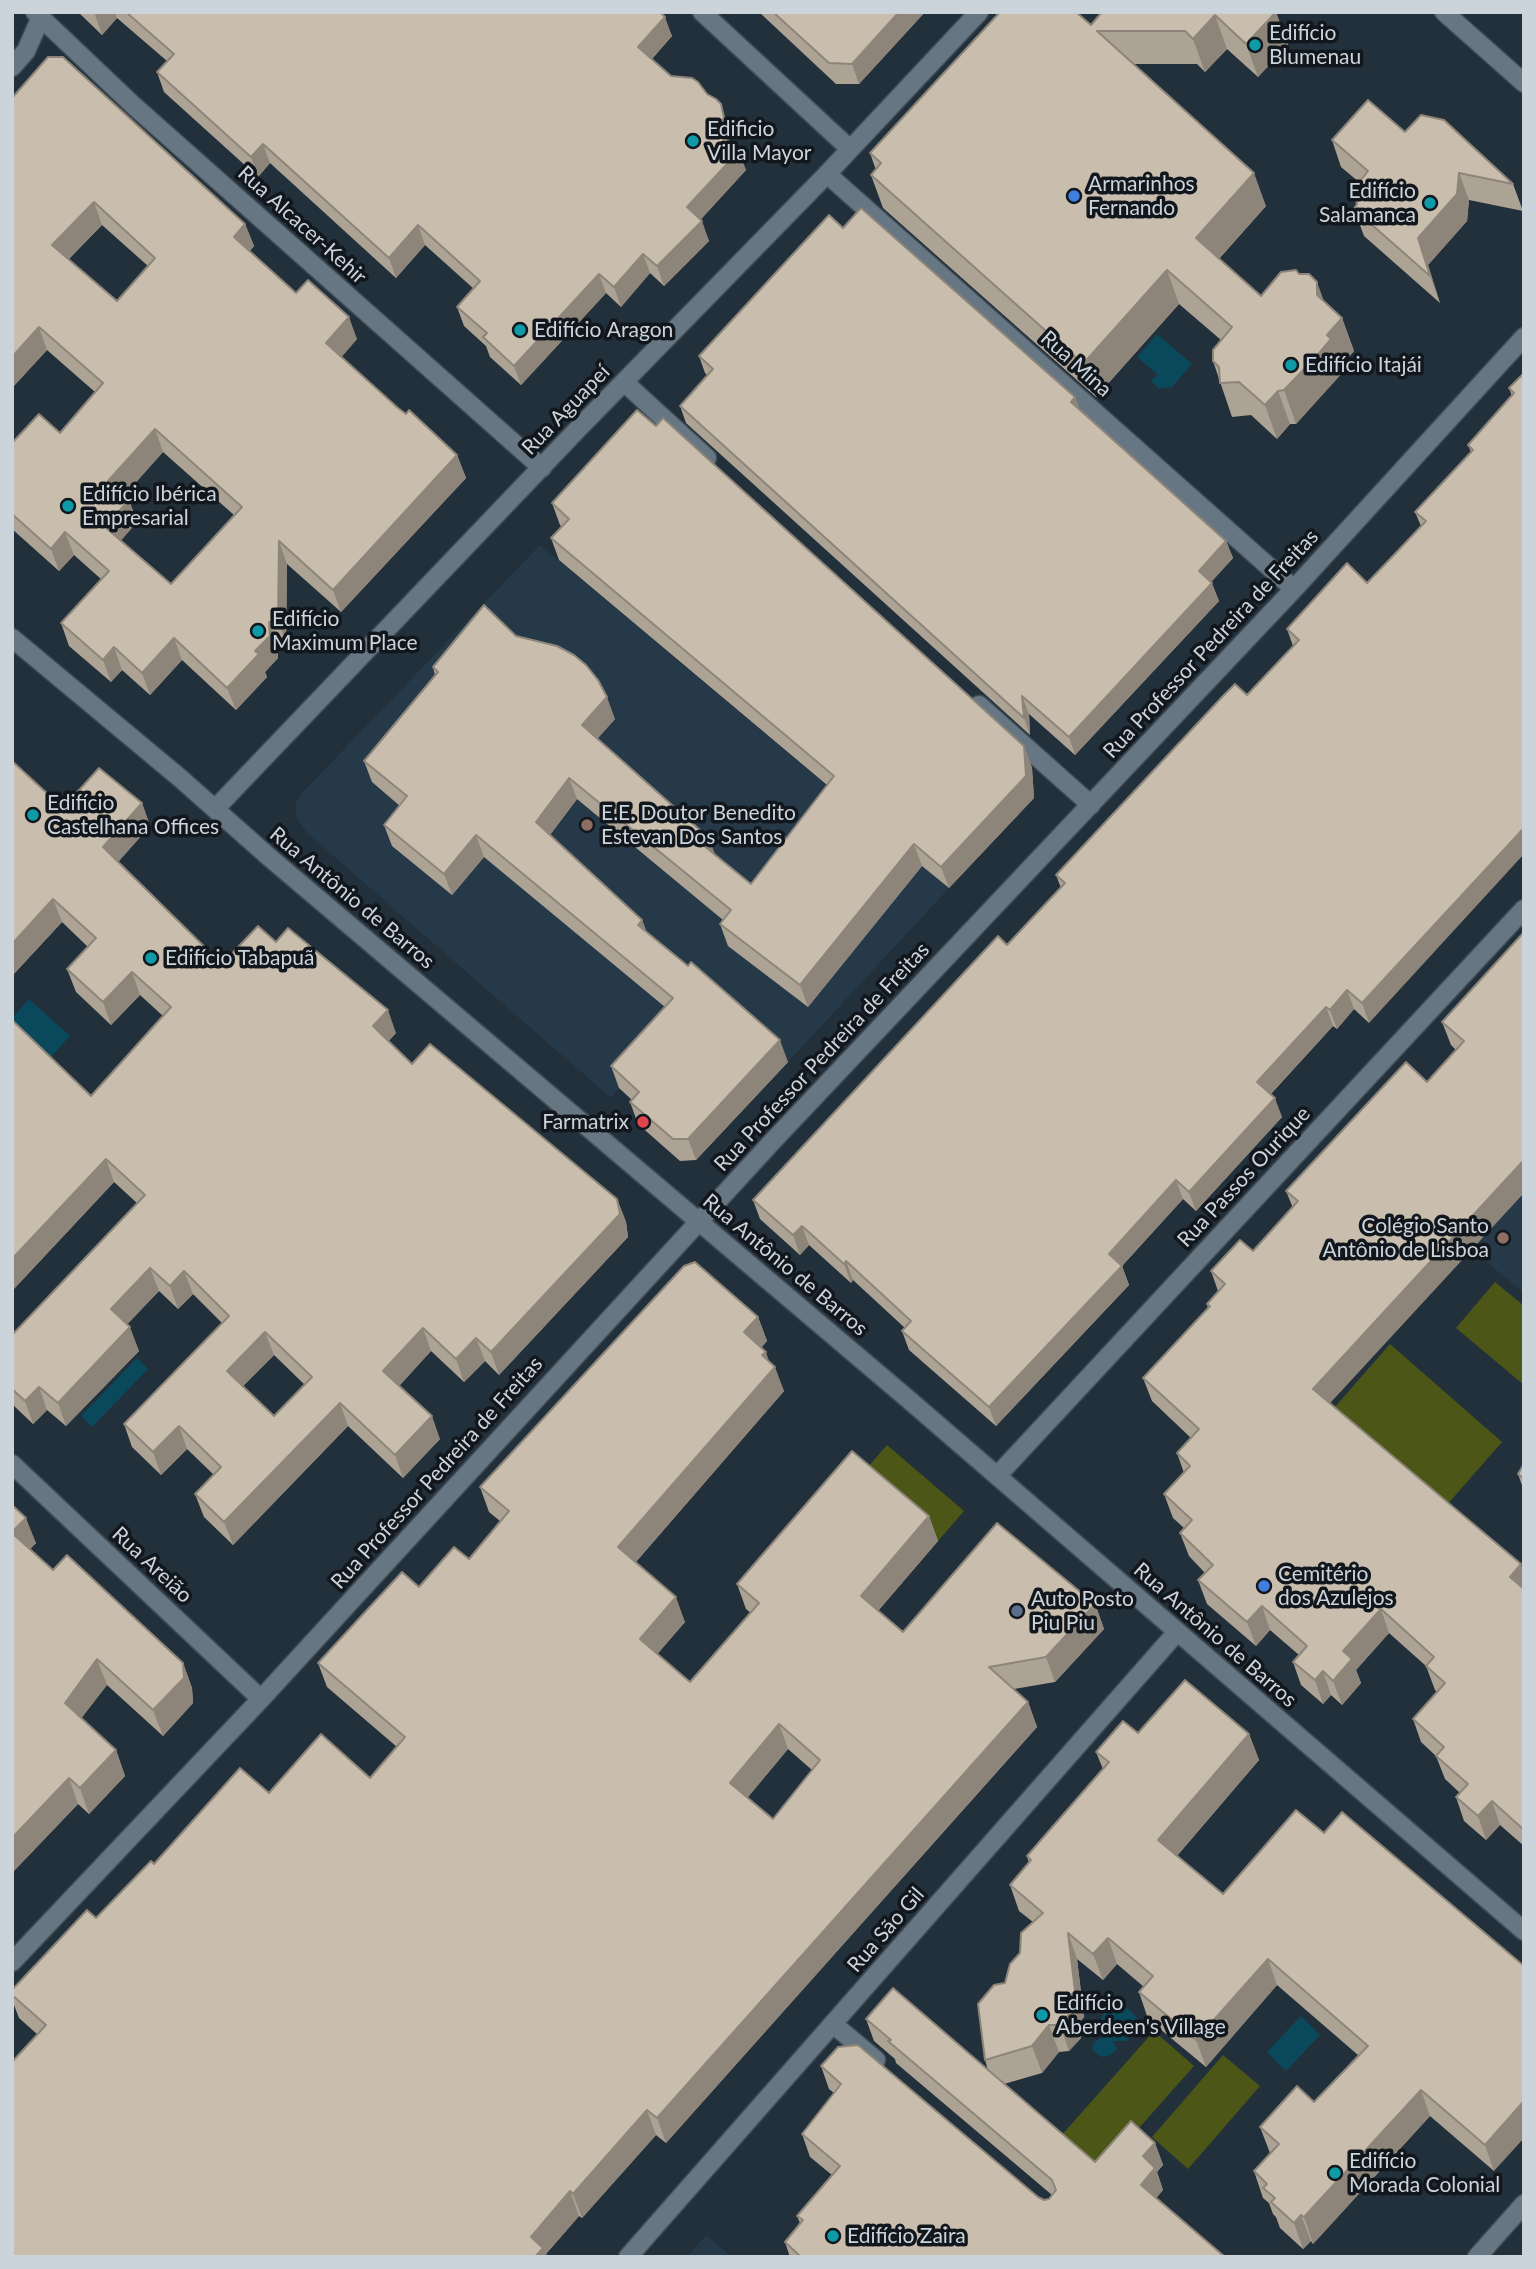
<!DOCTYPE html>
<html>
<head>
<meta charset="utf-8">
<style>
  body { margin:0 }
  #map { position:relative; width:1536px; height:2269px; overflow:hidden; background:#22303b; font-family:Lato,sans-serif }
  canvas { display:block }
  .frame { position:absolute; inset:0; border:14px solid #cbd4db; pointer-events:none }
</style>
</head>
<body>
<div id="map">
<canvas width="1536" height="2269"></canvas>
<div class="frame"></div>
</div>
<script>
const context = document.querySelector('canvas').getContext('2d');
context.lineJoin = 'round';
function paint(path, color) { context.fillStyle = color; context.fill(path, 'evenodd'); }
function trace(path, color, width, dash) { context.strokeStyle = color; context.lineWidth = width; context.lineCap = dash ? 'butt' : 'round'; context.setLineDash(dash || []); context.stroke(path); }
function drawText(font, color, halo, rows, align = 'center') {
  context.font = font + ' Lato,sans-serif'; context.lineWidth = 7; context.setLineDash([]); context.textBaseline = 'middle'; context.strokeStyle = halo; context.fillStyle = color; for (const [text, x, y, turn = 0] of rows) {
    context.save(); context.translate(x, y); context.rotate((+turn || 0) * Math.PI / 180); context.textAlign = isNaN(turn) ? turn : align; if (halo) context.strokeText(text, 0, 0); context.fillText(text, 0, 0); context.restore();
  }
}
const built = new Path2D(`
  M540,545l409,343 -161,174 -169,26 -8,10 -304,-265 -11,-16v-14l5,-9z
  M1524,1192v101l-53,-44z
  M706,2235l26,22h-45z`);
const green = new Path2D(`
  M1495,1282l29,24v79l-68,-57z
  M1390,1344l112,98 -56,64 -112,-98z
  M887,1445l77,66 -26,30 -77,-66z
  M1154,2031l40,35 -94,106 -40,-35z
  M1223,2055l37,31 -72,83 -36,-32z`);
const water = new Path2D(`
  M1157,334l35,30 -20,23 -13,2 -8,-8 6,-7 -20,-17z
  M29,999l41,37 -21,23 -37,-34v-7z
  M137,1358l11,11 -56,58 -11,-11z
  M1117,2005c10,1 15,7 21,14l-6,16 -6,6h-13l4,8c-9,10 -17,11 -25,0 1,-9 7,-10 15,-13 -10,-13 -8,-27 10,-31z
  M1301,2016l19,19 -34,36 -19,-19z`);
const street = new Path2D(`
  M35,12l98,93 409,363
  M702,12l148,137
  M12,67l14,-16 15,-34v-5
  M827,174l467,415
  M624,382l83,76
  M979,705l112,100
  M215,809l360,-377 252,-258 152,-162
  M12,1464l249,235
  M997,1476l527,-567
  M12,1962l249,-263 510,-556 523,-554 230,-252
  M833,2024l43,36
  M628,2257l549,-625
  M1477,2257l47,-53`);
const secondary = new Path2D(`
  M1444,12l80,71
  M12,638l168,140 89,79 639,542 616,532`);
const wall = new Path2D(`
  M78,12h582l12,24 -20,23 76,65 3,13 -3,4 18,29 -46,50 9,21 -45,45 -14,-13 -29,34 -15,-14 -85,92 -31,-28 -4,-11 -22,-20 -7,-19 17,-18 -49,-44 -29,33 -126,-115 -12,14 -94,-85 -7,-20 10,-11 -50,-43 -15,17z
  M759,12h166l-66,72h-23z
  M1276,12l12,33 -30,32 -31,-28 -22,23 -8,-8h-63l132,142 -47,53 42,37 64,6 17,16 12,33 -13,15 2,6 -47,52h-6l-13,15 -26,-24 -19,2 -19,-56 8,-21 -42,-36 -83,93 -213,-189 -12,-33 5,-5 -6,-17 221,-128z
  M12,98l233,126 9,22 -4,5 46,42 61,46 -16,18 57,51 59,47 9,23 -125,134 -54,-48 -1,79 -8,1v14l-13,14 2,5 -31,33 -54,-50 -32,35 -28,-25 -11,12 -42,-36 -8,-23 40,-44 -27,-24 -15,16 -47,-42v-86l48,-10 35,-41 -48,-42 -35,38zM102,225l46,41 -31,35 -48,-42zM163,452l71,63 -63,69 -51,-43 17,-19 -8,-22 -5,-5z
  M1405,132l108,52 10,27 -54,-11 -2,21 -39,44 12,38 -76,-67 -10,-27 3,-5 2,-22 -18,-15 -9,-27z
  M843,228l232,169 4,11 147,133 7,17 -22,24 8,19 -144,154 -46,-41 1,21 -344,-312 -6,-17 27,-31 -2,-2 -6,-17z
  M1524,373l-155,650 -15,-14 -17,20 -4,-3 -62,68 11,23 -86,94 -13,-12 -61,67 7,19 -133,141 -87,-76 -7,-19 3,-3 -52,-48 -2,3 -42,-38 -9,10 -40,-36 -7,-19 254,-255 54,-57 -5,-13 191,-180 46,-49 -6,-17 80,-46 54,-57 -6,-14 56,-60 -3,-7 44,-49 -3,-8z
  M552,503l472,243 8,22 2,30 -85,90 -27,-22 -114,141 -80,-61 -8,-22 3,-4 -146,-121 -27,36 92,85 5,13 141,129 -92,98 -16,1 -42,-37 -8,-22 2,-2 -13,-12 -8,-22 54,-59 -181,-150 -32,38 -60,-49 -8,-21 16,-19 -28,-24 -8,-21 71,-86 -2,-8 83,-31 99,83 -18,20 118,115 36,30 76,-99 -268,-225 -8,-22 11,-11 -2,-2z
  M12,761l51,47 79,-5 8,23 -32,36 104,102 54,-22 120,91 -8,8 24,23 205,135 9,23 2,15 -129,138 -14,-14 -21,21 -33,-31 -32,35 41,53 -37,39 -55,-52 -115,119 -29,-28 -9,-23 19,-19 -27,-26 -26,26 -29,-28 -8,-23 98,-101 -29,-29 -15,15 -19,-18 -32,33 12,27 -73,75 -19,-16 -14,14 -21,-20v-69l125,-132 -23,-21 -102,109 79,-195 72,-80 -23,-21 -29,30 -35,-33 -9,-23 21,-22 -26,-25 -50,54zM274,1355l31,30 -31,31 -31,-30z
  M1524,932l-194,471 194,169v274l-24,-21 -14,15 -22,-19 -8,-24 4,-4 -15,-14 -9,-23 -15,-14 -8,-23 24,-27 -2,-2 -9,-24 -37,-33 -33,37 5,13 -19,22 -11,-10 -8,9 -22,-19 -8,-23 6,-7 -29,-25 -14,16 -49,-42 -9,-24 7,-7 -16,-17 -9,-23 4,-5 -11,-10 -9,-24 20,-21 -7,-20 14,-15 -39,-37 -9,-23 65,-70 -1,-4 11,-13 -7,-20 42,-20 40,-43 -7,-17 141,-109 29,-32 -5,-5 -9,-23z
  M758,1317l9,24 -6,7 23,43 -148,171 49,60 -28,32 33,28 61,-69 -5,-4 -9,-25 192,-68 9,25 -60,70 25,21 192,-28 9,25 -49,53 -41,7 14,13 9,25 -371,416 -10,-8 -74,83 -3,-2 -33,38 1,3h-535l25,-223 -18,-16 -7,-18v-10l84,-72 58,-54 115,-71 101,-15 27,-31 -70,-60 -9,-24 101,-76 50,-28 31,-38 -11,-9 -9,-25zM788,1749l24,21 -39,49 -26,-21z
  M1524,1464v27l-6,-17z
  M12,1505l24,38 -6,6 23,21 130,93 9,25 1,15 -30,33 -56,-51 -26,33 35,32 9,26 -36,38 -11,-10 -66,69z
  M1138,1733l111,1 10,26 -82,96 46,38 101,-61 200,133 -30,205 -64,-55 -117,128 -2,-3 -8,8 -23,-21 -4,-11 -3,-3 -4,-11 -6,-5 -9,-27 16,-18 -10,-26 54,-25 44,-47 -81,-70 -71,82 -58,-48 -9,-27 5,-5 -27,-23 -14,16 -26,-21 7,58 -6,7 3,14 -12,13 -10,1 -17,21 -38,11 91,78 60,-19 8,22 -6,7 6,18 -7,8 69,59h-435l-5,-15 15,-19 -3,-7 35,-41 -22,-18 -8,-23 32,-41 -5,-4 -8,-23 217,131 6,3 5,-1 3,-4 -156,-132 -1,-4 -21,-18 -8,-22 122,51 -3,-10 20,-77 15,-30 13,-31 -14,-11 -9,-26 19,-22 -2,-7 76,-87 -7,-17z`);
const shadedWall = new Path2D(`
  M98,12h17l2,6 -15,17 -7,-20z
  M899,12h26l-66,72 -7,-20z
  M1276,12l12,33 -30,32 -12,-33z
  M1215,15l12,34 -22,23 -12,-33z
  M665,17l7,19 -27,30 -7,-19z
  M721,104l10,33 -9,11 -7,-20z
  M263,144l7,19 -12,14 -7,-20z
  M739,151l7,19 -52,57 -7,-20z
  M1254,173l12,33 -58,65 -12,-33z
  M1459,173l10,27 -2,21 -39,44 12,38 -10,-27 -12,-38z
  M94,202l8,23 -42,42 -8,-22z
  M702,221l7,20 -45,45 -7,-20z
  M245,224l9,22 -12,13 -8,-22z
  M418,225l7,20 -29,33 -7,-20z
  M643,254l7,19 -29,34 -7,-20z
  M1167,270l12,34 -83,93 -13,-33z
  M599,274l7,19 -85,92 -7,-19z
  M1317,282l12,33 -12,-20z
  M349,317l8,22 -23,27 -8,-23z
  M1342,318l12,33 -13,15 2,6 -47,52 -12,-34 43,-55z
  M39,327l8,23 -35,38v-31z
  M1278,391l12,33 -13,15 -12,-34z
  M1075,397l6,18 -10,-13z
  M155,429l8,23 -46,52 -9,-23z
  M457,455l9,23 -125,134 -8,-22z
  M129,500l8,22 -24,28 -8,-23z
  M65,532l9,23 -15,16 -8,-22z
  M279,541l8,23 -1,79 -8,-22z
  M1226,541l7,17 -28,31 -6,-18z
  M1212,583l7,18 -144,154 -6,-18z
  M269,622l9,22v14l-13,14 2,5 -31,33 -9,-22z
  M174,638l8,22 -32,35 -8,-22z
  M114,647l8,23 -11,12 -8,-22z
  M1022,696l7,18 1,21 -6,-17z
  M607,697l8,22 -25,28 -8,-22z
  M1024,746l8,22 2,30 -85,90 -8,-21z
  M569,778l8,21 -34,45 -7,-22z
  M142,803l8,23 -39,44 -8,-23z
  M1524,828v26l-155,169 -7,-20z
  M476,835l8,22 -32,38 -8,-21z
  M709,838l8,22 -14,-15z
  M914,844l8,22 -114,141 -8,-22z
  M53,899l9,23 -50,54v-32z
  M642,920l8,22 -12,-17z
  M132,972l8,23 -29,30 -8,-23z
  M1347,990l7,19 -17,20 -7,-19z
  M1326,1007l7,19 -69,75 -7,-19z
  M388,1010l8,23 -15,17 -8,-24z
  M780,1040l8,22 -92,98 -8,-21z
  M1275,1098l7,19 -86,94 -7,-19z
  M106,1159l8,23 -102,109v-32z
  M1524,1160v33l-203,220 -8,-24z
  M1176,1180l7,19 -61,67 7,19 -133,141 -7,-19 120,-153z
  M617,1199l9,23 2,15 -129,138 -8,-23z
  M802,1226l7,19 -9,10 -7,-20z
  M846,1261l7,19 -2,3 -7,-19z
  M150,1268l9,23 -39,41 -9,-23z
  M184,1271l9,23 -15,15 -8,-23z
  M758,1317l9,24 -14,16 -9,-25z
  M130,1327l9,24 -73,75 -8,-23z
  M423,1328l8,23 -39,43 -9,-23z
  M265,1332l9,23 -39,39 -8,-23z
  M476,1338l9,23 -21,21 -8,-23z
  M766,1352l6,18 3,-3 9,24 -157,181 -9,-25 144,-192z
  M39,1387l8,23 -14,14 -8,-23z
  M340,1403l8,23 -115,119 -9,-23z
  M432,1416l8,23 -37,39 -8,-23z
  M179,1426l8,23 -26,26 -8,-23z
  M929,1516l9,25 -68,79 -9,-24z
  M26,1518l10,25 -15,15 -9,-25z
  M1521,1564l3,8v23l-14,-18z
  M676,1597l9,25 -36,42 -9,-25z
  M1095,1604l9,25 -49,53 -9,-25z
  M1262,1606l8,24 -14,16 -9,-24z
  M1381,1609l8,24 -33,37 5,13 -19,22 -9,-24 10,-30z
  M97,1659l10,26 -33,43 -9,-25z
  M183,1663l9,25 1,15 -30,33 -10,-26z
  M1323,1671l8,24 -8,9 -8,-24z
  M1028,1702l9,25 -371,416 -9,-25z
  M779,1724l9,25 -49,59 -9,-25z
  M1249,1734l10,26 -91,106 -10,-26z
  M116,1750l9,26 -36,38 -9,-26z
  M69,1778l9,26 -66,69v-35z
  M1492,1801l8,24 -14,15 -8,-24z
  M1068,1933l9,26 7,58 -6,7 3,14 -12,13 -9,-26 9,-27z
  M1108,1938l9,26 -14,16 -10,-26z
  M1268,1959l9,26 -71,82 -10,-27z
  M1049,2025l10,27 -17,21 -10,-27z
  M1421,2090l9,26 -117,128 -9,-27z
  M1524,2101v37l-30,33 -9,-26z
  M647,2110l9,25 -74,83 -9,-24z
  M1155,2143l8,22 -6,7 6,18 -14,17 -8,-22 2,-29z
  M570,2191l9,25 -33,38 1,3h-12l-4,-20z
  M1301,2215l10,26 -8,8 -9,-26z`);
const building = new Path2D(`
  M126,12h534l5,5 -27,30 33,29 21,2 6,4 9,12 9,5 5,5 3,14 -9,10 24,23 -52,56 15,14 -45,45 -14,-12 -29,33 -15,-13 -85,92 -31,-29 4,-4 -30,-26 23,-26 -62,-56 -29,33 -126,-114 -12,13 -94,-85 17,-18z
  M773,12h126l-47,52 -23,-1z
  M1000,12h76l15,13 11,-13h174l-30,32 -31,-29 -22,24 -8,-8h-88l157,142 -58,65 65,58 20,-24 15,-2 3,4h10l8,8v13l25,23 -15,17 4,4 -16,19 -31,32 -6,1 -13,14 -26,-23 -19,1 -1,-16 -6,-6v-11l19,-23 -65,-57 -84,94 -212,-189 10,-12 -11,-10z
  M48,57h15l182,167 -11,13 62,56 12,-13 41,37 -23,26 72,65 8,6 3,-4 48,45 -124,135 -54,-49 -1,80 -9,1 1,14 -15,15 4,3 -32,34 -53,-50 -32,35 -28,-26 -11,13 -42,-37 48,-52 -44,-39 -14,17 -39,-35v-71l27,-29 21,19 43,-50 -64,-56 -27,30v-259zM94,202l61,56 -38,43 -65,-56zM155,429l87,78 -71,77 -66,-57 24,-27 -21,-19z
  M1368,100l37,32 16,-17 23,5 69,64 -54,-11 -2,21 -39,44 12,38 -76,-67 3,-5 -4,-14 15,-19 -36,-31z
  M861,208l214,189 -4,5 155,139 -27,30 13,12 -143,154 -47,-41 2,22 -344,-312 33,-37 -14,-13 130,-141 14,13z
  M1524,373v455l-162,175 -15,-13 -17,20 -4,-3 -69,75 18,16 -86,94 -13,-12 -67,74 13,12 -133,141 -87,-76 9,-10 -65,-60 -2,3 -42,-38 -9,9 -40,-35 245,-264 9,9 58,-62 -9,-8 167,-179 12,-12 12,11 52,-55 -12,-11 60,-66 20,20 24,-25 35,-37 -11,-9 58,-62 -5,-5 46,-52 -5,-5z
  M637,410l19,16 7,-8 361,328 2,30 -85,91 -27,-23 -114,141 -80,-61 11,-14 -162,-132 -33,44 106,98 -4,5 50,41 3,-4 89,78 -92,99h-15l-43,-37 9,-10 -28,-26 62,-68 -197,-163 -32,39 -60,-49 23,-29 -43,-35 74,-89 -5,-5 51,-62 32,31 41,10 17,9 12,10 12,15 9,17 -25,28 127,113 -6,7 48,39 83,-108 -283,-238 18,-19 -17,-16z
  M12,761l51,47 36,-40 43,35 -39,44 119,117 36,-38 18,16 12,-14 100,82 -15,16 39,38 18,-20 187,155 3,15 -129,138 -15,-14 -20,21 -33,-31 -40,43 49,45 -37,39 -55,-52 -116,119 -29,-28 26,-27 -42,-41 -26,26 -29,-28 105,-108 -45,-45 -14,15 -20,-18 -39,41 19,18 -72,76 -19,-16 -14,14 -13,-12v-54l133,-140 -39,-36 -94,100v-239l79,76 80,-89 -39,-35 -29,30 -36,-33 29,-31 -43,-39 -41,45zM265,1332l47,45 -38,39 -47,-45z
  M1524,932v228l-211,229 208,175 -11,13 14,12v241l-32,-29 -14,15 -22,-19 12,-13 -32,-28 8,-9 -31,-28 32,-36 -19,-17 8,-9 -53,-48 -38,42 9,8 -19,22 -10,-10 -8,9 -22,-18 14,-16 -45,-40 -15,16 -49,-42 15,-15 -33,-32 12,-13 -28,-26 26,-28 -13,-13 22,-24 -56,-51 67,-72 -3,-2 18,-20 -14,-13 29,-31 13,11 45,-50 -12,-10 120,-129 21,20 37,-41 -22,-19z
  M695,1262l63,55 -14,15 22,20 -4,3 13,12 -157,180 58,50 -36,42 50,43 69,-79 -22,-19 115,-133 77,65 -68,80 42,36 94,-109 98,81 -49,53 -57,10 39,35 -371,416 -10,-8 -74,84 -3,-3 -39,46 12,11 -8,9h-523v-195l34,-37 -34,-30v-5l75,-80 9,8 55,-57 3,3 86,-96 29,25 52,-59 49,44 35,-41 -87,-74 84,-91 17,15 35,-40 15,12 40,-48 -29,-24 204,-221zM779,1724l41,36 -47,59 -43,-36z
  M1524,1464v15l-6,-5z
  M12,1505l14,13 -14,14z
  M12,1533l41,37 14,-15 116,108 1,15 -31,32 -56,-51 -32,44 51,47 -36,38 -11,-10 -57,60z
  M1185,1680l64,54 -91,106 65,54 73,-84 28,23 18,-21 182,154v135l-39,44 -64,-55 -117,127 -3,-2 -7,8 -23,-21 4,-4 -12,-10 4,-4 -13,-13 25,-27 -19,-17 37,-41 17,16 54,-56 -100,-87 -72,81 -57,-48 14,-16 -45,-38 -15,16 -25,-21 7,58 -6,7 2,14 -11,13h-11l-17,21 -47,14 -7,-56 16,-19 11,-2 5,-19 10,-11 1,-20 22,-20 -33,-28 21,-25 -4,-4 82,-94 -13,-10 27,-31 15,12z
  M893,1988l202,174 36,-41 24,22 -12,13 12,12 -14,17 84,72h-424l-16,-15 18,-22 -6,-4 43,-50 -38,-32 39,-50 -20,-18 17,-19 20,-2 180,152 6,3 5,-1 7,-9 -4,-10 -164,-139 3,-1 -25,-21z`);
const markers = [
  [1255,45,7,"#0f9aa8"],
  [693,141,7,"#0f9aa8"],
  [1074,196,7,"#3f7fe0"],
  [1430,203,7,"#0f9aa8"],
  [520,330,7,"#0f9aa8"],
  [1291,365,7,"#0f9aa8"],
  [68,506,7,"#0f9aa8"],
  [258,631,7,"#0f9aa8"],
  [33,815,7,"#0f9aa8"],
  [587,825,7,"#8d6e63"],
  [151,958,7,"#0f9aa8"],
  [643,1122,7,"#e0444e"],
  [1503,1238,7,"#8d6e63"],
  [1264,1586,7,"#3f7fe0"],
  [1017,1611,7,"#5c6f8a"],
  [1042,2015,7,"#0f9aa8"],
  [1335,2173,7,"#0f9aa8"],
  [833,2236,7,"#0f9aa8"]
];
const poiNames = [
  ["Edifício",1269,33],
  ["Blumenau",1269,57],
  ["Edificio",707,129],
  ["Villa Mayor",707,153],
  ["Armarinhos",1088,184],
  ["Fernando",1088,208],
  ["Edifício",1416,191,"right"],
  ["Salamanca",1416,215,"right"],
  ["Edifício Aragon",534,330],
  ["Edifício Itajái",1305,365],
  ["Edifício Ibérica",82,494],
  ["Empresarial",82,518],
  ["Edifício",272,619],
  ["Maximum Place",272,643],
  ["Edifício",47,803],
  ["Castelhana Offices",47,827],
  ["E.E. Doutor Benedito",601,813],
  ["Estevan Dos Santos",601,837],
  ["Edifício Tabapuã",165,958],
  ["Farmatrix",629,1122,"right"],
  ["Colégio Santo",1489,1226,"right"],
  ["Antônio de Lisboa",1489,1250,"right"],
  ["Cemitério",1278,1574],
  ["dos Azulejos",1278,1598],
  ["Auto Posto",1031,1599],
  ["Piu Piu",1031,1623],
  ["Edifício",1056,2003],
  ["Aberdeen's Village",1056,2027],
  ["Edifício",1349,2161],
  ["Morada Colonial",1349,2185],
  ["Edifício Zaira",847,2236]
];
const streetNames = [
  ["Rua Alcacer-Kehir",302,225,42],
  ["Rua Mina",1076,364,42],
  ["Rua Aguapeí",566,410,-46],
  ["Rua Professor Pedreira de Freitas",1211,644,-47],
  ["Rua Antônio de Barros",352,898,40],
  ["Rua Professor Pedreira de Freitas",822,1057,-47],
  ["Rua Passos Ourique",1244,1177,-47],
  ["Rua Antônio de Barros",785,1265,40],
  ["Rua Professor Pedreira de Freitas",437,1473,-48],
  ["Rua Areião",152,1565,43],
  ["Rua Antônio de Barros",1215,1635,41],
  ["Rua São Gil",886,1930,-49]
];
paint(built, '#263949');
paint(green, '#4c5617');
paint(water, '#0a495c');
trace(street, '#414d56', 21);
trace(secondary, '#414d56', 21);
trace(street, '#677683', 18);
trace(secondary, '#677683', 18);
paint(wall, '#ada395');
paint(shadedWall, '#8d8579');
paint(building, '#c9bead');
trace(building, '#8d8579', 2);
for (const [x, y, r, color] of markers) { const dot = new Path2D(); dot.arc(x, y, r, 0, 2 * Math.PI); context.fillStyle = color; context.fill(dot); trace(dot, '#11171c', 2.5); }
drawText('21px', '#cbd4db', '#11171c', poiNames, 'left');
drawText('21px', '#cbd4db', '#11171c', streetNames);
</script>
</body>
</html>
